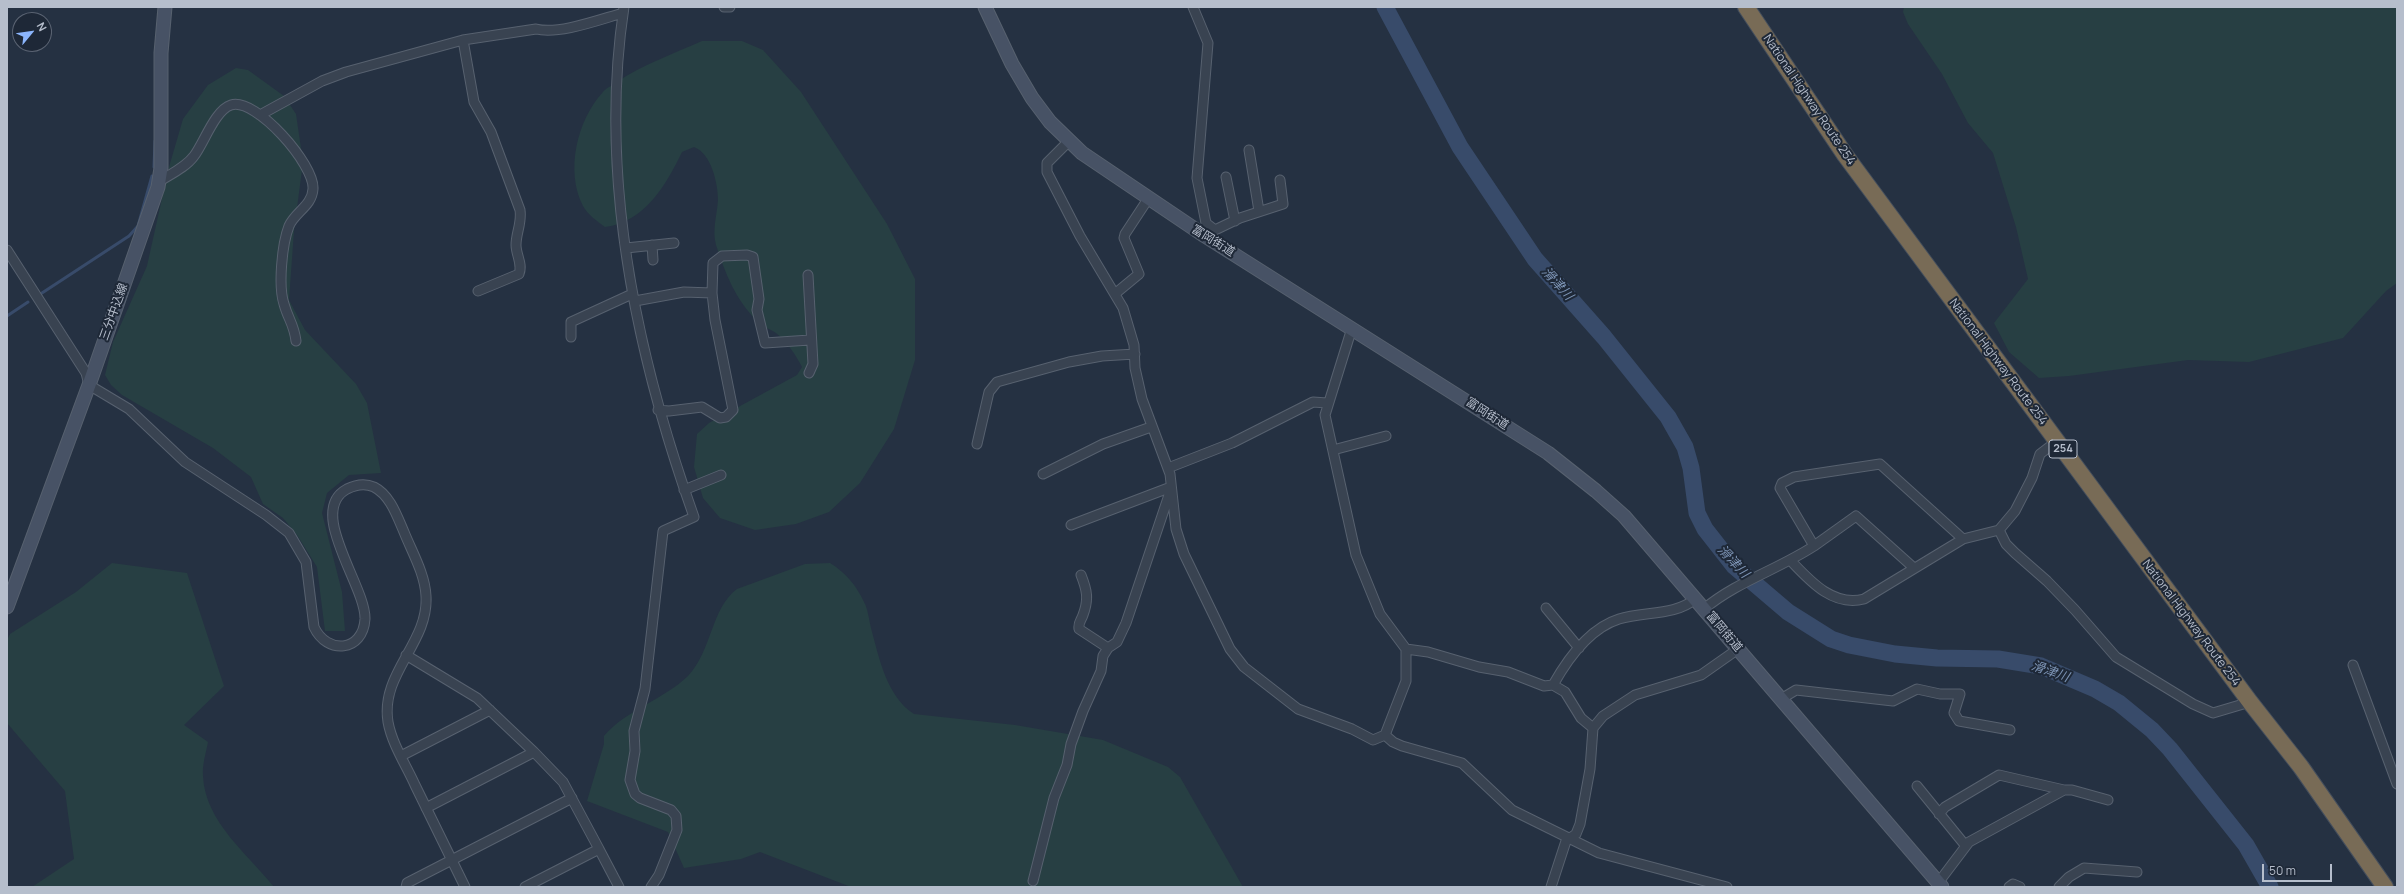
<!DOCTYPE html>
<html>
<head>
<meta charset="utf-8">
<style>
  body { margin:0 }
  #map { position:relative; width:2404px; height:894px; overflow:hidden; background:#253142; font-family:Manrope,sans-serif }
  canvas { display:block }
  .frame { position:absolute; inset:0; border:8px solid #b6becc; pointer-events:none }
  .north { position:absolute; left:12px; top:12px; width:40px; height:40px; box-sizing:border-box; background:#1e2837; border:1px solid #5b6473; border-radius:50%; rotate:61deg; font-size:11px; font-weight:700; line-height:16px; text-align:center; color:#b6becc }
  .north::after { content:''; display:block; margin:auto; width:14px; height:18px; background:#8bb5fc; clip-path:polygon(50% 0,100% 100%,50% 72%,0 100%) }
  .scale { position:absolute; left:2262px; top:864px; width:70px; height:18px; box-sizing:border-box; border:2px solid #b6becc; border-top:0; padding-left:5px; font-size:12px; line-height:14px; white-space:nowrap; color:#b6becc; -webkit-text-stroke:3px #1e2837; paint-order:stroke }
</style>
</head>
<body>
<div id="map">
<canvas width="2404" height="894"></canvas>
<div class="frame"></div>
<div class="north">N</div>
<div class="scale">50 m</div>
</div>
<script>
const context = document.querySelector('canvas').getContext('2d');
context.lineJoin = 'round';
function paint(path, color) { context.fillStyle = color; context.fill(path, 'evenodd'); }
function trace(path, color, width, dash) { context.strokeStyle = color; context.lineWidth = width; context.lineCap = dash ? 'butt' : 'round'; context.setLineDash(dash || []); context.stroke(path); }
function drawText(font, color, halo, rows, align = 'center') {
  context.font = font + ' Manrope,"Noto Sans JP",sans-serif'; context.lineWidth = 4; context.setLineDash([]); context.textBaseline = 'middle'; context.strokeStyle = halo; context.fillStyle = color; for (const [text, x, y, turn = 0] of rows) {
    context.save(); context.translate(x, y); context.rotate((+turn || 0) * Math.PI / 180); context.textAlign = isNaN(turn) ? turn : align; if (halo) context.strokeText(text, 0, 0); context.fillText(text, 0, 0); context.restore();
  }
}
const green = new Path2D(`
  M1904,7h493v276l-11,8 -43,47 -94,24 -61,-2 -119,16 -30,2 -30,-26 -15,-29 34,-44 -12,-52 -23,-74 -25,-30 -26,-49 -34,-50 -5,-12z
  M702,41h40l21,9 38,42 86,132 28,55v81l-21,69 -34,54 -31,29 -33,12 -41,6 -35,-12 -17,-20 -9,-31 3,-33 12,-11 88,-48 5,-8c-6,-12 -15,-25 -26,-34 -6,-4 -13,-6 -18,-11 -23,-23 -32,-47 -42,-77 -4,-15 1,-30 2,-45 0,-17 -7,-47 -24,-53l-12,5c-16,33 -37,70 -77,75 -8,-6 -17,-12 -22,-21 -18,-35 -6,-86 20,-114 3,-4 10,-7 14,-10 27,-18 56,-28 85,-41z
  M236,68l12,2 36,26 12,18 7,48 -9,69 -5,69 16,30 51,54 11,19 14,70 -32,2 -22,18 -5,20 20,79 3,39h-20l-8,-64 -20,-32 -14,-17 -20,-14 -12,-27 -38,-29 -91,-53 -11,-10 -6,-10 8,-33 34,-76 22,-99 14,-48 25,-34z
  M112,563l75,10 37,113 -40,39 24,17c-2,11 -6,23 -5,34 2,46 45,78 71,111h-242l42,-28 -9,-68 -58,-68v-83l3,-6 66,-42z
  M830,563c16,10 26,22 34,39 4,7 5,18 7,26 8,30 16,69 43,86l101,11 88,15 65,27 12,10 63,110h-392l-91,-35 -19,7 -57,9 -16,-36 -81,-31 17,-57v-8c22,-26 59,-36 84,-60 24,-25 23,-68 49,-87l68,-25z`);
const stream = new Path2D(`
  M154,167l1,-26
  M42,293l87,-57 9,-10 14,-50
  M7,316l21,-14`);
const river = new Path2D(`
  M1385,7l75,140 75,112 69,78 64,80 17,30 6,21 6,45 8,16 29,37 54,46 43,27 18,6 46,9 42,4 61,1 43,7 54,23 24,14 33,27 18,19 76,96 24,42`);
const street = new Path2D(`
  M624,7c-26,170 13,350 70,510l-31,14 -18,158 -11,42 1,20 -5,29 5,14 5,4 31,12 5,6 1,14 -18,45 -8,12
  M724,7h6
  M1193,7l15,36 -11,135 9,45 -1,13
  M463,40l11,62 17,30 29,78c2,13 -4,23 -4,35 0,10 7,19 3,29l-41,17
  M260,115l62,-34 24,-9 117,-32 73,-11c23,6 65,-10 87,-16
  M1069,141l-22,22v9l33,64 43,72 11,37 1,23 7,31 28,75 6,55 8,25 46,95 14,18 54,42 54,20 21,11 12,-5 21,-54v-32l-26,-35 -24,-59 -31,-140 27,-87
  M1249,150l10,61
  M1226,177l9,44
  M160,181c11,-7 26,-14 34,-25 10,-13 21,-46 37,-51 25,-8 84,60 82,84 -1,17 -18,23 -24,37 -7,18 -11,60 -5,78 4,15 10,20 12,37
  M1206,223l9,7 25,-12 43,-14 -3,-24
  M652,245l1,15
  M626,248l48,-5
  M7,250l79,123 3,12 40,24 56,53 81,53 23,18 17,29 8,65c13,28 49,25 51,-8 1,-33 -59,-108 -18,-130 8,-4 18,-6 27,-2 16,8 23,29 30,45 8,20 21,42 22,64 3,47 -46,77 -38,126 4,22 18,43 27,63 17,34 33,68 50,102
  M808,275l5,89 -4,9
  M1116,293l23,-19 -15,-36 1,-4 23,-35
  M635,301l49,-9 28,1
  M571,337v-15l61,-28
  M658,410l11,1 33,-4 18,11 6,-1 7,-7 -18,-90 -3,-27 1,-30 9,-7 25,-1 6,2 6,42 -2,11 8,33 45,-3
  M977,444l12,-52 8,-10 72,-20 33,-6 33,-2
  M1333,450l53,-14
  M1168,468l64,-25 81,-41 14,1
  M1043,474l60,-30 48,-17
  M684,490l37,-15
  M1071,525l100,-38
  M1999,530l7,14 9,9 32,28 28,29 41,47 77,47 20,9 37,-11
  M1814,546l42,-30 58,52
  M1791,561c19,20 42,46 73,38l99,-60 36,-9 16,-19 17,-33 8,-24 17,-13
  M1081,575c6,15 8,24 2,40 -2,6 -5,7 -4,14l29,19
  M1546,608l33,40
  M1704,609c32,-27 75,-40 110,-63l-34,-58 2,-5 12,-6 86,-13 83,75
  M1406,649l22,3 51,15 29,5 36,14 9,-1 12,7 16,26 12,10
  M406,655l71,43 57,54 29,30 36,67
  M2353,665l44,119
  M1553,685c14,-25 37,-57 66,-66 25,-8 56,-3 76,-20
  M1781,699l15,-9 97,11 24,-12 23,5h20l-6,19 5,8 51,9
  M1385,735l8,7 9,4 60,17 50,47 87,43 128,34
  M401,756l89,-46
  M1917,786l48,59
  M426,808l108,-56
  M1939,814l6,-7 54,-32 65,15
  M1033,881l21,-83 13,-33 4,-21 12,-33 18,-40 2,-15 5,-8 9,-6 9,-19 44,-131
  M1938,883l31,-41 95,-52h8l36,10
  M406,887l1,-4 165,-85
  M525,887l74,-38 20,38
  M1551,887l15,-46 10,-7 4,-10 10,-55 3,-41 10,-12 32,-21 66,-20 37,-26
  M2009,887l4,-3 7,3
  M2059,887l10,-10 15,-9 53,4`);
const secondary = new Path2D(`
  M985,7l27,57 20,34 18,24 32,31 123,83 343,217 48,38 28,25 318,371
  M7,607l82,-222 69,-198 3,-19v-115l4,-46`);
const highway = new Path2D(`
  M1746,7l99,148 405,547 51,65 84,120`);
const shields = [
  [2063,449,28]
];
const shieldNames = [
  ["254",2063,449]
];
const streetNames = [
  ["National Highway Route 254",1809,100,56],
  ["富岡街道",1213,241,32],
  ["三分中込線",114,312,-70],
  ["National Highway Route 254",1998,362,53],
  ["富岡街道",1487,414,33],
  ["National Highway Route 254",2191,623,53],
  ["富岡街道",1724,632,50]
];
const waterNames = [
  ["滑津川",1557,284,48],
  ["滑津川",1733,562,47],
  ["滑津川",2050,672,19]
];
paint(green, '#273f43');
trace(stream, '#384b6a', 3);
trace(river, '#384b6a', 17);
trace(street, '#57616f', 11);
trace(secondary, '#57616f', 15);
trace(highway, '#444e5c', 18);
trace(street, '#394351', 9);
trace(secondary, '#475265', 13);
trace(highway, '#786b56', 16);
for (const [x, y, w] of shields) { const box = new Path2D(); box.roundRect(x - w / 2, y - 9, w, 18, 3); context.fillStyle = '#1e2837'; context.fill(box); trace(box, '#b6becc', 1); }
drawText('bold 11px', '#b6becc', null, shieldNames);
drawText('12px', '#b6becc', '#1e2837', streetNames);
drawText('italic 13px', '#7c93b4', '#1e2837', waterNames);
</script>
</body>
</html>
